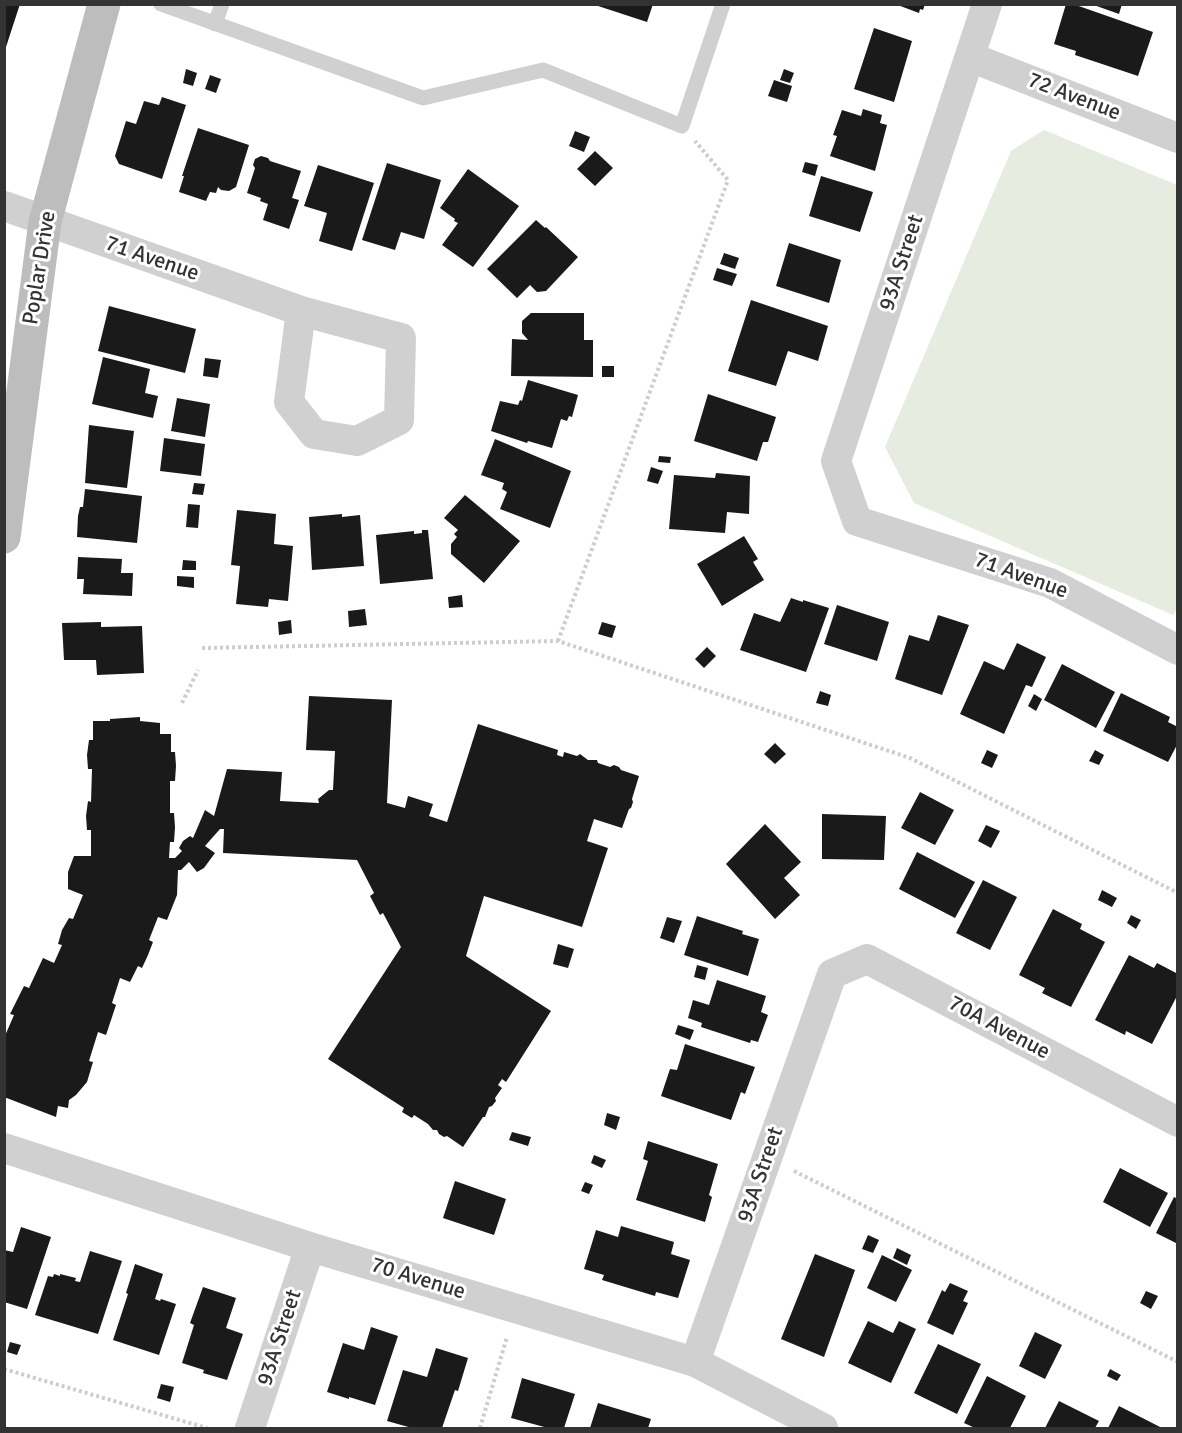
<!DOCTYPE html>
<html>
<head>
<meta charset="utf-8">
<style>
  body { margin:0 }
  #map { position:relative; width:1182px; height:1433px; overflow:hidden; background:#fff; font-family:Signika,sans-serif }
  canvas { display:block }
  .frame { position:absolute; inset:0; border:6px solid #333; pointer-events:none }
</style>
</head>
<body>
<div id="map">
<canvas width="1182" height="1433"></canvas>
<div class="frame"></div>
</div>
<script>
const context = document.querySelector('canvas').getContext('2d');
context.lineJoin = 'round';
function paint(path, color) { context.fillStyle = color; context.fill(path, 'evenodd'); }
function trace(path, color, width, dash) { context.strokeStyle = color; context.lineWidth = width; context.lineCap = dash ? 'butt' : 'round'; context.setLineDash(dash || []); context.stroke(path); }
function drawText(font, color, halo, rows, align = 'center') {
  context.font = font + ' Signika,sans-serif'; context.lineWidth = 6; context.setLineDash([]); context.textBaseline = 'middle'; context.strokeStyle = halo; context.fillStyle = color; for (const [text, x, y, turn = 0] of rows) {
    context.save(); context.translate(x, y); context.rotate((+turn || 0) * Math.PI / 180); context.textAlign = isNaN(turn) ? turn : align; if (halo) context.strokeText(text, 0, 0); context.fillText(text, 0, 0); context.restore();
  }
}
const green = new Path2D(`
  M1044,130l133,55 1,422 -5,8 -259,-112 -29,-56 126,-296z`);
const building = new Path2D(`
  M4,4h16l-15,46h-1z
  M592,4h61l-6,18z
  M895,4h30l-2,6 -3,-1 -1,4z
  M1066,4h7l80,28 -15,44 -63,-21 1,-4 -22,-7z
  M1091,4h31l-3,10z
  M874,28l38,13 -18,61 -40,-13z
  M186,69l11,4 -4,13 -10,-3z
  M784,69l10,4 -4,10 -10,-3z
  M210,75l11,4 -5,14 -11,-4z
  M774,80l18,6 -5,16 -19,-6z
  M162,97l24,8 -24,74 -43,-15 -4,-8 11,-35 10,3 8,-23 15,4z
  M863,109l19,6 -2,8 7,2 -12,46 -45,-15 7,-20 -4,-1 9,-25 19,6z
  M198,128l51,17 -13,42 -7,4 -8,-1 -3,-3 -2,6 -6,-1 -4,9 -27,-9 5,-16h-2z
  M575,131l15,6 -6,15 -15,-6z
  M595,151l18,17 -18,18 -18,-17z
  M261,156l7,2 2,3 31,10 -9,27 7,2 -10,29 -26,-9 5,-16 -8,-3 1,-3 -14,-5 8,-25 -2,-3 2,-6z
  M805,162l13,3 -3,11 -13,-4z
  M387,163l54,17 -17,59 -23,-7 -6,18 -33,-10z
  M318,165l56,18 -22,68 -33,-10 8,-28 -23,-7z
  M468,169l51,37 -46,61 -31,-22 16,-22 -4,-2 1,-2 -15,-11z
  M821,176l52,16 -13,40 -51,-16z
  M536,220l9,8 1,-1 32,30 -32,34 -9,1 -7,-7 -13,13 -30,-29z
  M789,243l52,17 -12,43 -53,-17z
  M724,253l15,5 -4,11 -15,-5z
  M717,268l20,6 -5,12 -19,-6z
  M751,300l77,26 -10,35 -30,-10 -12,35 -48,-15z
  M109,306l87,23 -11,44 -87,-22z
  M531,313h53v27h9v37l-82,-1 1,-37 16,1 -6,-7v-12z
  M103,357l47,12 -5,24 13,3 -5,22 -61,-14z
  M205,358l16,2 -3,18 -15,-2z
  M602,366h12v11h-12z
  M528,380l50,15 -6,22 -3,-1 -2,5 -6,-2 -9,29 -24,-7 -1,2 -36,-12 9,-30 18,4 2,-5 2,1z
  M708,394l68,23 -8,25h-5l-6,19 -63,-20z
  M177,398l33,6 -5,33 -34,-6z
  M89,425l45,6 -7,57 -42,-5z
  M164,438l41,6 -4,32 -41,-5z
  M495,439l76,32 -21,57 -50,-19 7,-17 -5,-3 2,-6 -23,-8z
  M659,456l12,1 -1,6 -12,-1z
  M651,467l12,4 -5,13 -11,-3z
  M716,473l34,3 -1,38 -22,-2 -2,21 -56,-4 5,-54 41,3z
  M194,483l11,1 -2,11 -11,-1z
  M85,489l57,7 -5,47 -60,-6 1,-21 2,-9h3z
  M465,495l55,46 -36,42 -33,-29v-10l6,-7 -3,-3 4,-4 -14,-12z
  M188,504l12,1 -2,23 -12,-1z
  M237,510l39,4 -2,30 19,2 -5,55 -19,-2 -1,8 -32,-3 4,-38 -9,-1z
  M342,514v3l18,-2 4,51 -52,4 -3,-53z
  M422,530h6l5,49 -53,5 -4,-49 38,-4v3l8,-1z
  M744,536l14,23 -5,3 11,18 -42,26 -25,-42z
  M78,557l44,2 -1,14h12l-1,23 -49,-2 1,-15h-7z
  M183,560l13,1v9h-14z
  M177,576l17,1v11l-17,-2z
  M462,595l1,12 -14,1 -1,-11z
  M791,598l12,4v-2l26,8 -23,64 -66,-22 14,-37 26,9z
  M837,605l52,17 -12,39 -53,-17z
  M365,609l2,16 -18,2 -1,-16z
  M938,615l31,10 -27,70 -47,-16 14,-44 20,6z
  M291,620l1,13 -13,2 -1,-13z
  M101,622v5l41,-1 2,47 -47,2 -1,-15h-32l-2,-37z
  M602,622l14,4 -4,12 -14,-4z
  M1017,643l29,14 -14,30 -6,-2 -22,49 -44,-20 24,-53 20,9z
  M707,647l9,9 -12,12 -9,-9z
  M1062,664l53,28 -19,36 -52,-28z
  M820,691l11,4 -3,11 -12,-3z
  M1121,693l49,24 -2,5 10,5v16l-10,19 -65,-31z
  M1034,694l8,5 -6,12 -8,-5z
  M309,696l83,4 -5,103 18,5 3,-12 25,8 -4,12 18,6 31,-98 80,26 -1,5 6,2 1,-5 13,4 3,-2 8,6h9l1,3 12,4 4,-2 5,2 2,3 18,6 -7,23 1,3 -2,6 -2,1 -7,19 -28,-9 -7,22 21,7 -26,79 -98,-31 -18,60 85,55 -45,71 -4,-3 -4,6 4,3 -7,10 1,3 -4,5 -3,1 -4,10h-2l-20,30 -16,-11 -3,1 -5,-3 -2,-4h-4l-5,-6 -14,-9 -2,3 -10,-6 2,-4 -76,-49 73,-112 -18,-34 -3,2 -10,-19 4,-3 -17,-33 -134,-7 1,-24h-4l-15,17 10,7 -11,15 -7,4 -8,-10 -8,8h-3l-1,25 -10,25 -9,-3 -9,23 4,2 -5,13 -6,13 -4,-2 -8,16 -10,-4 -8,25 4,2 -10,30 -8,-3 -9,29 4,1 -6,20 -11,13 -7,5 -1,8 -10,-2 -2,11 -52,-20v-59l10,-23 -4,-1 14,-28 5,2 14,-30 11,5 8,-18 -4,-1 4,-14 7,-12 4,1 10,-24 -15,-6v-17l6,-16h17v-26h-4l-1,-14 2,-15 3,1 1,-33h-4l-1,-14 2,-15h4v-19h17v-2l30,-2v4l20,2v11h11v18h4l1,14 -1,15h-5v32h4l1,14 -1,15h-4l-1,16h6l7,-7 -3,-3 4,-7 7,-5 3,2 12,-28 9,6 13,-47 55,3 -2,29 39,2 -1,-4 11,-9h4l2,-39 -29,-1z
  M775,743l11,11 -11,10 -11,-10z
  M987,750l11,5 -6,13 -11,-5z
  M1095,750l9,5 -5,10 -10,-4z
  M920,792l34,18 -19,35 -34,-17z
  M822,814l64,2 -2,44 -62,-1z
  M765,824l36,38 -17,16 16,17 -25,24 -49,-55z
  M986,825l14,6 -9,17 -13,-7z
  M917,852l58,30 -20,36 -56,-29z
  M983,880l34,17 -27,53 -34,-17z
  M1102,890l15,8 -5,9 -14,-7z
  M1053,909l29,15 -2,5 25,13 -34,65 -29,-14 3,-5 -26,-13z
  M1131,915l10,5 -5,9 -9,-6z
  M697,916l46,15 -1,3 17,5 -11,37 -64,-21z
  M667,917l15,4 -8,22 -14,-5z
  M558,944l16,5 -6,19 -15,-4z
  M1129,955l25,13 3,-5 21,11v20l-26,50 -26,-13 -1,4 -30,-15z
  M697,965l11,3 -3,12 -11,-3z
  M717,980l49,16 -5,16 7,3 -10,27 -7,-2 -1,3 -49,-16 1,-4 -14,-5 5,-18 16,5z
  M678,1025l16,5 -4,10 -15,-6z
  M685,1044l70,23 -10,27 -4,-2 -10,28 -70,-24 9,-27 7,1z
  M607,1113l13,4 -4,13 -12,-5z
  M512,1132l19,5 -3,9 -19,-6z
  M648,1141l70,23 -9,31 3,2 -7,25 -69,-22 12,-39 -5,-2z
  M594,1155l12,5 -4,8 -11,-5z
  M1120,1168l48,25 -18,34 -47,-25z
  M455,1181l51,18 -12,36 -51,-17z
  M585,1182l8,3 -4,9 -8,-3z
  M1174,1197l4,2v45l-22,-11z
  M621,1226l53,16 -3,12 19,6 -12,38 -22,-6 -1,4 -53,-16 2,-5 -20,-6 12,-39 22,7z
  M21,1227l30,10 -24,72 -23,-7v-52l9,2z
  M868,1235l11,5 -6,13 -11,-4z
  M897,1248l14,7 -4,10 -14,-7z
  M90,1251l32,10 -24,73 -63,-19 13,-39 5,1 1,-3 6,2v-2l16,4 -1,3 5,1z
  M815,1254l40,16 -31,87 -43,-18z
  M882,1255l30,15 -16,32 -29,-14z
  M135,1264l28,10 -8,25 5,2 1,-2 15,5 -17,51 -46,-15 15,-46 -2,-1z
  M950,1283l18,8 -5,10 5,2 -15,32 -26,-12 15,-33 3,2z
  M203,1287l33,11 -10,30 17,6 -16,46 -24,-7 1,-3 -22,-7 12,-38 -4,-2z
  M1146,1291l12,5 -7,13 -11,-6z
  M868,1321l25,12 6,-12 17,8 -25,54 -43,-20z
  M371,1327l27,9 -23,69 -26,-8v2l-22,-7 16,-49 21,7z
  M1035,1332l27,13 -17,34 -26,-13z
  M10,1342l11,3 -4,10 -10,-3z
  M938,1344l43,20 -24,50 -43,-21z
  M436,1348l32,10 -10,33 -3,-1 -13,38h-30l-25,-7 16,-51 24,7z
  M1110,1369l11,6 -4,6 -10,-5z
  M987,1376l39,20 -16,32h-35l-11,-5z
  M522,1378l53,16 -11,34h-16l-37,-10z
  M161,1384l13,3 -4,15 -13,-4z
  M1059,1401l40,20 -4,7h-50z
  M598,1403l53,16 -3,9h-58z
  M1119,1406l43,22h-54z`);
const path = new Path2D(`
  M558,641l170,-461 -33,-39
  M202,648l356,-7 352,117 268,135
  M182,703l16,-33
  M794,1171l384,191
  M4,1369l203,59
  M480,1428l27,-91`);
const lane = new Path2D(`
  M161,4l262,94 120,-28 139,56 41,-122
  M215,24l7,-20`);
const street = new Path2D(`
  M987,4l-151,457 21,60 193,62 128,67
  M970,57l208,81
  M4,206l297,105 100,27 -2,82 -42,21 -43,-7 -25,-32 12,-91
  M4,1148l306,99 385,115 128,66
  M695,1362l137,-388 35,-15 311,163
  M250,1428l60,-181`);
const secondary = new Path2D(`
  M4,537l41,-315 59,-218`);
const streetNames = [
  ["72 Avenue",1074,97,21],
  ["71 Avenue",152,259,19],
  ["93A Street",902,263,-72],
  ["Poplar Drive",40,268,-81],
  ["71 Avenue",1021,576,20],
  ["70A Avenue",999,1028,28],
  ["93A Street",761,1175,-71],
  ["70 Avenue",418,1279,17],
  ["93A Street",280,1338,-72]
];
paint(green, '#e6ecdf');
paint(building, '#1a1a1a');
trace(path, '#cdcdcd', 4, [3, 3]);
trace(lane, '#d0d0d0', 15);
trace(street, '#d0d0d0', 30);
trace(secondary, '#bdbdbd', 33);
drawText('22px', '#333', '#fff', streetNames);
</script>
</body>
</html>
